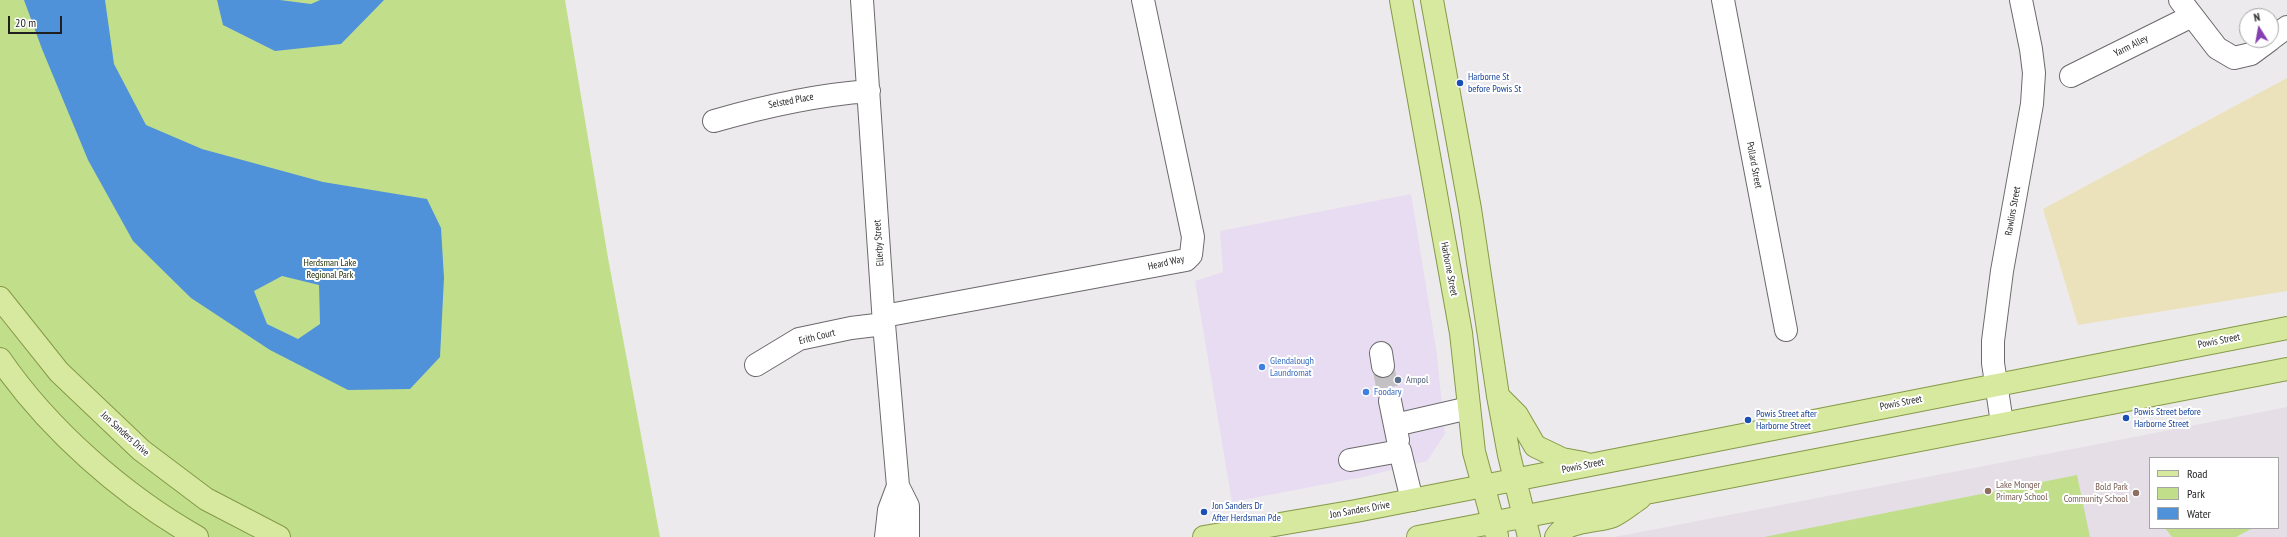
<!DOCTYPE html>
<html>
<head>
<meta charset="utf-8">
<style>
  body { margin:0 }
  #map { position:relative; width:2287px; height:537px; overflow:hidden; background:#edeaed; font-family:"PT Sans Narrow",sans-serif }
  canvas { display:block }
  .legend { position:absolute; left:2149px; top:457px; width:130px; height:72px; box-sizing:border-box; background:#fff; border:1px solid #a6a5a6; margin:0; padding:5px 7px; list-style:none; font-size:12px; color:#201f20 }
  .legend li { display:flex; align-items:center; gap:8px; height:20px }
  .legend b { width:20px; border:1px solid #a6a5a6 }
  .north { position:absolute; left:2239px; top:8px; width:40px; height:40px; box-sizing:border-box; background:#fff; border:1px solid #a6a5a6; border-radius:50%; rotate:349deg; font-size:11px; font-weight:700; line-height:16px; text-align:center; color:#201f20 }
  .north::after { content:''; display:block; margin:auto; width:14px; height:18px; background:#863fb2; clip-path:polygon(50% 0,100% 100%,50% 72%,0 100%) }
  .scale { position:absolute; left:8px; top:16px; width:54px; height:18px; box-sizing:border-box; border:2px solid #201f20; border-top:0; padding-left:5px; font-size:12px; line-height:14px; white-space:nowrap; color:#201f20; -webkit-text-stroke:3px #fff; paint-order:stroke }
</style>
</head>
<body>
<div id="map">
<canvas width="2287" height="537"></canvas>
<ul class="legend">
<li><b style="height:5px;background:#d6e99e"></b>Road</li>
<li><b style="height:11px;background:#c1df8b"></b>Park</li>
<li><b style="height:11px;background:#4f92d9"></b>Water</li>
</ul>
<div class="north">N</div>
<div class="scale">20 m</div>
</div>
<script>
const context = document.querySelector('canvas').getContext('2d');
context.lineJoin = 'round';
function paint(path, color) { context.fillStyle = color; context.fill(path, 'evenodd'); }
function trace(path, color, width, dash) { context.strokeStyle = color; context.lineWidth = width; context.lineCap = dash ? 'butt' : 'round'; context.setLineDash(dash || []); context.stroke(path); }
function drawText(font, color, halo, rows, align = 'center') {
  context.font = font + ' "PT Sans Narrow",sans-serif'; context.lineWidth = 4; context.setLineDash([]); context.textBaseline = 'middle'; context.strokeStyle = halo; context.fillStyle = color; for (const [text, x, y, turn = 0] of rows) {
    context.save(); context.translate(x, y); context.rotate((+turn || 0) * Math.PI / 180); context.textAlign = isNaN(turn) ? turn : align; if (halo) context.strokeText(text, 0, 0); context.fillText(text, 0, 0); context.restore();
  }
}
const commercial = new Path2D(`
  M1411,194l25,154 9,86 -18,27 -64,16 -131,25 -37,-221 28,-9 -3,-41z`);
const built = new Path2D(`
  M2287,407v130h-673l479,-92zM2150,458h128v70h-128z`);
const green = new Path2D(`
  M0,0h565l43,258 52,279h-660z
  M2077,475l13,62h-326z
  M2165,528h88l-17,9h-64z`);
const sand = new Path2D(`
  M2287,78v213l-209,34 -35,-116z`);
const water = new Path2D(`
  M24,0h81l9,64 32,61 56,24 121,33 104,17 14,29 3,50 -4,79 -30,32 -62,1 -78,-40 -79,-52 -58,-57 -45,-81 -46,-111zM282,276l37,9 1,39 -22,15 -31,-15 -13,-33z
  M217,0h63l31,4 9,-4h64l-43,44 -66,7 -52,-26z`);
const minorTunnel = new Path2D(`
  M1383,366l7,35`);
const minor = new Path2D(`
  M862,0l22,324 14,162 10,20v31
  M1723,0l63,330
  M2180,0l37,48 17,10 17,-4 19,-14
  M2271,39l16,-12
  M2071,76l121,-60
  M714,121c52,-15 102,-26 155,-30
  M884,316l302,-56 5,-5 2,-18 -50,-237
  M1381,353l2,13
  M756,365l43,-26 52,-11 33,-4
  M1390,401l8,39
  M2002,423l-9,-60v-22l9,-70 30,-167 2,-31 -3,-24 -10,-49
  M1395,425l74,-17
  M1350,460l50,-9 12,49
  M886,537l3,-27 9,-24`);
const major = new Path2D(`
  M1401,0l60,333 13,119 23,84
  M1432,0l38,209 28,187 11,59 20,82
  M0,298l59,74 82,78 65,49 73,38
  M0,359c48,70 123,136 197,178
  M1498,396l19,19 18,31 27,13 22,4
  M1204,537l152,-26 931,-183
  M1418,537l869,-168
  M1556,537c9,-17 42,-15 57,-21 9,-4 18,-12 27,-18`);
const markers = [
  [1460,83,4,"#1a4fb4"],
  [1262,367,4,"#3f7fe0"],
  [1398,380,4,"#5c6f8a"],
  [1366,392,4,"#3f7fe0"],
  [2126,418,4,"#1a4fb4"],
  [1748,420,4,"#1a4fb4"],
  [1988,491,4,"#8d6e63"],
  [2136,493,4,"#8d6e63"],
  [1204,512,4,"#1a4fb4"]
];
const streetNames = [
  ["Yarm Alley",2131,46,-27],
  ["Selsted Place",791,101,-11],
  ["Pollard Street",1754,165,79],
  ["Rawlins Street",2013,211,-80],
  ["Ellerby Street",879,243,-94],
  ["Heard Way",1166,263,-13],
  ["Harborne Street",1449,269,79],
  ["Erith Court",817,337,-14],
  ["Powis Street",2219,341,-11],
  ["Powis Street",1901,403,-11],
  ["Jon Sanders Drive",125,434,42],
  ["Powis Street",1583,466,-11],
  ["Jon Sanders Drive",1360,510,-10]
];
const transitNames = [
  ["Harborne St",1468,77],
  ["before Powis St",1468,89],
  ["Powis Street before",2134,412],
  ["Harborne Street",2134,424],
  ["Powis Street after",1756,414],
  ["Harborne Street",1756,426],
  ["Jon Sanders Dr",1212,506],
  ["After Herdsman Pde",1212,518]
];
const parkNames = [
  ["Herdsman Lake",330,263],
  ["Regional Park",330,275]
];
const shopNames = [
  ["Glendalough",1270,361],
  ["Laundromat",1270,373],
  ["Foodary",1374,392]
];
const serviceNames = [
  ["Ampol",1406,380]
];
const educationNames = [
  ["Lake Monger",1996,485],
  ["Primary School",1996,497],
  ["Bold Park",2128,487,"right"],
  ["Community School",2128,499,"right"]
];
paint(commercial, '#e7dcf1');
paint(built, '#e6dee7');
paint(green, '#c1df8b');
paint(sand, '#ebe2bc');
paint(water, '#4f92d9');
trace(minorTunnel, '#c4c1c4', 22, [22, 11]);
trace(minor, '#6c696c', 24);
trace(major, '#859948', 24);
trace(minor, '#fff', 22);
trace(major, '#d6e99e', 22);
for (const [x, y, r, color] of markers) { const dot = new Path2D(); dot.arc(x, y, r, 0, 2 * Math.PI); context.fillStyle = color; context.fill(dot); trace(dot, '#fff', 1.5); }
drawText('10px', '#201f20', '#fff', streetNames);
drawText('10px', '#164399', '#fff', transitNames, 'left');
drawText('10px', '#26320a', '#fff', parkNames);
drawText('10px', '#366cbe', '#fff', shopNames, 'left');
drawText('10px', '#4e5e75', '#fff', serviceNames, 'left');
drawText('10px', '#785e54', '#fff', educationNames, 'left');
</script>
</body>
</html>
